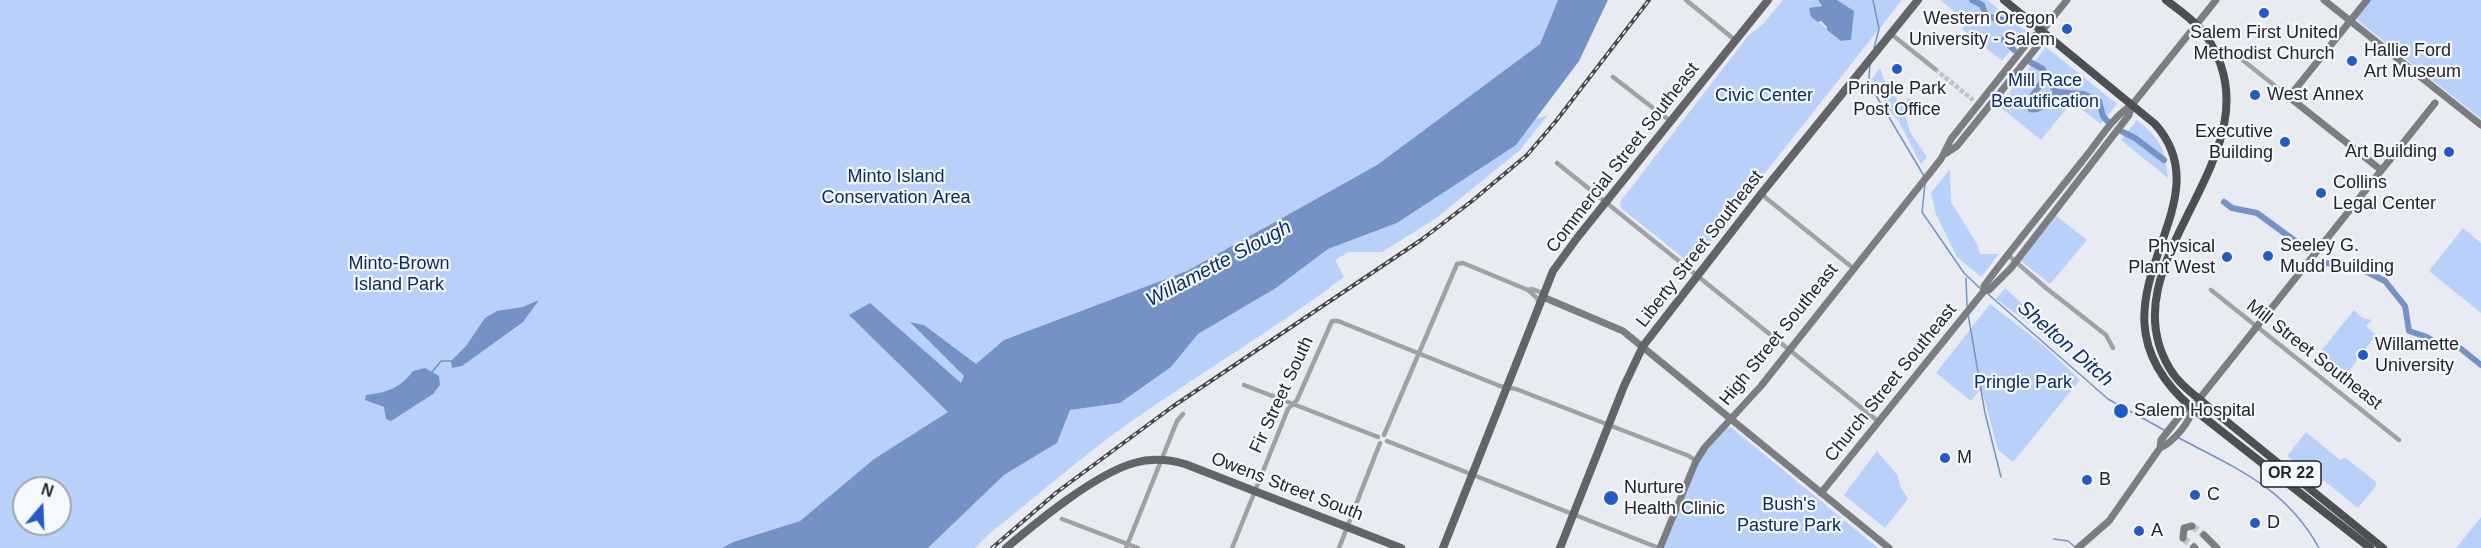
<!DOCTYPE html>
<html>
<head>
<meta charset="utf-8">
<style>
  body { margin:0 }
  #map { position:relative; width:2481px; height:548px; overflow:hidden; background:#e8ebf1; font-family:Arial,sans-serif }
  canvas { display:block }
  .north { position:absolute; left:12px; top:476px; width:60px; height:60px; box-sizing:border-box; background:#f5f9ff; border:2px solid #a1a4a9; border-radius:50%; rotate:19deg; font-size:16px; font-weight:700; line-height:24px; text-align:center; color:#232527 }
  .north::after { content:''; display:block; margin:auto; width:21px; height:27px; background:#225bc8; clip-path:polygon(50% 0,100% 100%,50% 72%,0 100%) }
</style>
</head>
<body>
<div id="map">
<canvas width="2481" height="548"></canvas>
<div class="north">N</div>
</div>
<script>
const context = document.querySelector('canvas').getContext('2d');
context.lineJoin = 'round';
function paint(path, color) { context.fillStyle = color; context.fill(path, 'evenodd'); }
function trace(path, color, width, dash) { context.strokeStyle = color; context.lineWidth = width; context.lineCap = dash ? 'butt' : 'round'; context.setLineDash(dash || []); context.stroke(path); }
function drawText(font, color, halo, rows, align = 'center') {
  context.font = font + ' Arial,sans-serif'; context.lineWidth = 4.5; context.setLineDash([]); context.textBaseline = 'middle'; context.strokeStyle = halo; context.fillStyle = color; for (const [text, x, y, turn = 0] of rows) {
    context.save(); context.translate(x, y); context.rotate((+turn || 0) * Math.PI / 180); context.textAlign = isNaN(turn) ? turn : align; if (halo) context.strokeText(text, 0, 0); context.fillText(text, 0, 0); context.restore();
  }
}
const green = new Path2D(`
  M0,0h1558l-18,44 -163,121 -190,106 -183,69 -55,72 -75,47 -74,62 -67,21 -11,6h-722zM24,488h36v36h-36z
  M1783,0h35l3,6 -11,2 8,13 23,20h9l2,-26 -3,-7 -12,-8h65l-210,265 -71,-57 -1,-6 128,-166 14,-11z
  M1940,0h47l39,31 -24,30 -40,-32 5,-7z
  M2371,0h110v119l-125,-100z
  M2046,47l71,57 -16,20 -29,-22 -31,38 -42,-34z
  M1880,68l4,11 17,27 7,-8 7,5 -10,11 5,18 17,25 -6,7 -23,-44 -7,-7 -12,-23 -8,-10z
  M1548,115l-28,35 -85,69 -53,33h-33l-14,8 9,17c-69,52 -144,96 -215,146 -48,34 -93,74 -140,111l-14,14h-47l76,-73 53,-32 13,-33 50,-7 51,-36 27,-33 78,-46 52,-39 69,-26 118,-78 21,-26z
  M2137,120c22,17 29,30 31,58l-47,-38z
  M1950,169l1,33 26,42 3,10h19l-18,23 -24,-20 -21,-43 -5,-21z
  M2055,215l32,25 -37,44 -29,-23z
  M2463,228l18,15v70l-52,-42z
  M2005,288l32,30 -6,7 -35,-26z
  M1990,304l53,41 37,35 -67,82 -15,-12 -16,-60 -3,1 -8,10 -35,-28z
  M2354,310l8,8 10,2 -6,6 10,9 -36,48 -27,-22z
  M2040,320l29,24 2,8 -3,3 -34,-27z
  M1727,427l5,1 146,120h-214l35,-86 6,-10z
  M2306,432l34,28 6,-2 30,24v4l-18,22 -35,-28 -3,3 -33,-27z
  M1877,451l21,25 2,10 8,13 -23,29 -41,-33z
  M2481,517v31h-25z`);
const water = new Path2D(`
  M1558,0h50l-29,61 -63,84 -119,78 -69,26 -52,39 -78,46 -27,33 -51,36 -50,7 -13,33 -53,32 -76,73h-206l11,-6 67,-21 74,-62 74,-47 -99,-97 21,-12 91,80 3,-7 -54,-54 14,3 52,39 28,-24 183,-69 190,-106 163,-121z
  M1818,0h19l17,11 -3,29 -10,1 -14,-11v-3l-6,-6 -3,1 -7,-5 -2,-9 13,-2z
  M539,300l-16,22 -61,44 -10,2 -1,-7 15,-15 19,-28 12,-7 26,-4z
  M425,368l14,8 1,9 -7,9 -42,27 -5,-2 -2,-12 -19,-7 1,-5c19,-2 35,-7 47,-24z`);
const stream = new Path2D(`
  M1873,0l6,29 -5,19
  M1870,64l-1,14 5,14 50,84
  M1925,184l-3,28 42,61 18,17
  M1966,278l1,28
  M1988,294l120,105 56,31
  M1968,314l17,99 16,64
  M432,372l9,-11h10
  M2179,438c58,31 106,49 140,110
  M2054,539l14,2 7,6`);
const canal = new Path2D(`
  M1972,0l10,5 4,11 16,4
  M2007,34l-3,6 10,10
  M2030,62l13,7 2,9 -18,25 3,6c13,3 18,-10 27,-17l26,2 16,7 4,15 5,6
  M2045,78l12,14
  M2121,131l14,7 29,22
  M2224,202l8,6 25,5 45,33
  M2325,263l32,4 28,14 20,25 4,25 18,6 12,8 21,3 21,17`);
const streetTunnel = new Path2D(`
  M1935,69l38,31`);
const secondaryTunnel = new Path2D(`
  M2192,526l12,9
  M2183,538l11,9`);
const street = new Path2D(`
  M1686,0l49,40
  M1891,34l44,35
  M2230,50l59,47
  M1613,77l57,44
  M1557,163l322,259
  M1761,194l92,74
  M2008,255l38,33 60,47 7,13
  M1528,290l9,8 2,6
  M2211,290l188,150
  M1244,385l134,52
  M1384,435l73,-171 6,-1 65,27 4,-1 8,3 3,5
  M1387,441l272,107
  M1062,519l76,29
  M1126,548l51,-127 6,-7
  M1232,548l56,-139 9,-9 35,-79h6l162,65 16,3 173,67 7,5
  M1339,548l41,-105`);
const secondary = new Path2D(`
  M2324,0l157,125
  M2367,0l-78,97 92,73
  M1945,154l12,-8 83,-103 1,-11
  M1984,291l5,-1 22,-22 118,-153 3,-10
  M1543,297l80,34 266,217
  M2160,448c12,-5 32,-27 32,-40l243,-305
  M1821,493l163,-202v-5c32,-43 66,-84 99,-126 15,-18 29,-43 49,-55l84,-105
  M2204,535l13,13
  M2183,538l1,-10 8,-2
  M2194,547l1,1
  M1660,548l36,-87 9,-14 56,-61 180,-227 10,-20 81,-102 9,-5 26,-32
  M2078,548l31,-27 51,-73 1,-8 24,-31 7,-1`);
const primary = new Path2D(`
  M1006,548c31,-26 89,-74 128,-85 17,-5 34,-4 51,1l216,84
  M1443,548l110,-277 24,-33 191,-238
  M1560,548l64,-162 19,-40 118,-152 157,-194`);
const highway = new Path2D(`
  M2004,0l151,124c77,86 -86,178 37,284l178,140
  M2166,0c13,10 28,20 38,33 85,117 -102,225 -34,336 7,12 18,21 29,30l184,149`);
const rail = new Path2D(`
  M992,548l65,-56 115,-85 249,-167 51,-39 55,-46 29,-34 93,-121`);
const markers = [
  [2264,13,6,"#225bc8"],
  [2067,29,6,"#225bc8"],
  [2352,61,6,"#225bc8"],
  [1897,69,6,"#225bc8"],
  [2255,95,6,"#225bc8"],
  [2285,142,6,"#225bc8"],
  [2449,152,6,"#225bc8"],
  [2321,193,6,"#225bc8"],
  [2268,256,6,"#225bc8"],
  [2227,257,6,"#225bc8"],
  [2363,355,6,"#225bc8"],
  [2121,411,8,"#225bc8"],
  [1945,458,6,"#225bc8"],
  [2087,480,6,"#225bc8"],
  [2195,495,6,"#225bc8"],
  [1611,498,8,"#225bc8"],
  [2255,523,6,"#225bc8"],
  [2139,531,6,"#225bc8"]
];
const shields = [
  [2291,474,60]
];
const shieldNames = [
  ["OR 22",2291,474]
];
const poiNames = [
  ["Western Oregon",2055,19,"right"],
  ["University - Salem",2055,40,"right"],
  ["Salem First United",2264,33,"center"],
  ["Methodist Church",2264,54,"center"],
  ["Hallie Ford",2364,51],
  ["Art Museum",2364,72],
  ["Pringle Park",1897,89,"center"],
  ["Post Office",1897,110,"center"],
  ["West Annex",2267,95],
  ["Executive",2273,132,"right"],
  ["Building",2273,153,"right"],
  ["Art Building",2437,152,"right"],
  ["Collins",2333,183],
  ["Legal Center",2333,204],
  ["Seeley G.",2280,246],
  ["Mudd Building",2280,267],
  ["Physical",2215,247,"right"],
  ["Plant West",2215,268,"right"],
  ["Willamette",2375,345],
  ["University",2375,366],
  ["Salem Hospital",2134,411],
  ["M",1957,458],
  ["B",2099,480],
  ["Nurture",1624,488],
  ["Health Clinic",1624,509],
  ["C",2207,495],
  ["D",2267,523],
  ["A",2151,531]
];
const parkNames = [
  ["Mill Race",2045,81],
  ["Beautification",2045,102],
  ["Civic Center",1764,96],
  ["Minto Island",896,177],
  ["Conservation Area",896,198],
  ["Minto-Brown",399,264],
  ["Island Park",399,285],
  ["Pringle Park",2023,383],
  ["Bush's",1789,505],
  ["Pasture Park",1789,526]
];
const streetNames = [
  ["Commercial Street Southeast",1623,158,-52],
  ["Liberty Street Southeast",1700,249,-52],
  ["High Street Southeast",1779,335,-51],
  ["Mill Street Southeast",2314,355,38],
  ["Church Street Southeast",1891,383,-51],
  ["Fir Street South",1282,395,-65],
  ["Owens Street South",1287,487,21]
];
const waterNames = [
  ["Willamette Slough",1219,264,-28],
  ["Shelton Ditch",2065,344,41]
];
paint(green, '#b9d1fa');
paint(water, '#7492c6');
trace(stream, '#7492c6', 1.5);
trace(canal, '#7492c6', 6);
trace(streetTunnel, '#c1c3c9', 4.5, [4.5, 2]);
trace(secondaryTunnel, '#c1c3c9', 7, [7, 3.5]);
trace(street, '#a0a1a4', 4.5);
trace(secondary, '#7b7e81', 7);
trace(primary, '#626469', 8);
trace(highway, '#4c4f54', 8);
trace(rail, '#46494b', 4);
trace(rail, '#f5f9ff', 1.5, [4.5]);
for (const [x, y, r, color] of markers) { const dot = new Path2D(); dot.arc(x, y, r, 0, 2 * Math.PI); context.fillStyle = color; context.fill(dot); trace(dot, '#f5f9ff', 2); }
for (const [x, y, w] of shields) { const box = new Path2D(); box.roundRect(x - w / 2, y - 13, w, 26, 4.5); context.fillStyle = '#f5f9ff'; context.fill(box); trace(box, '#232527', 1.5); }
drawText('bold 16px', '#232527', null, shieldNames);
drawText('18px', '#232527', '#f5f9ff', poiNames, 'left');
drawText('18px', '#0a2a68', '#f5f9ff', parkNames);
drawText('18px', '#232527', '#f5f9ff', streetNames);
drawText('italic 20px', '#0c2d6b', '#f5f9ff', waterNames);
</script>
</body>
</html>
